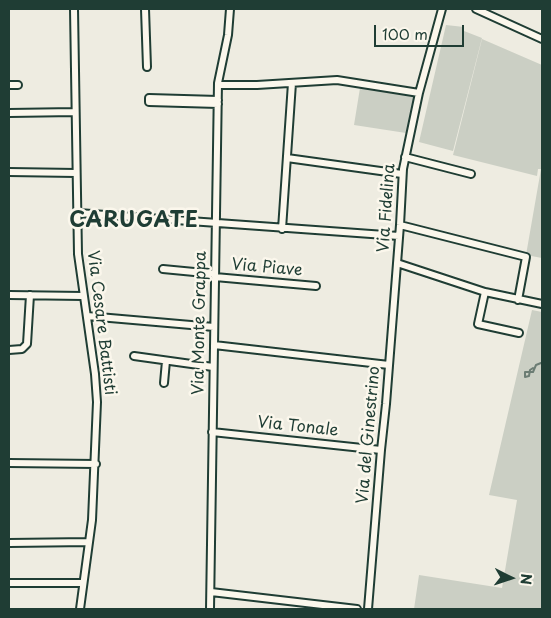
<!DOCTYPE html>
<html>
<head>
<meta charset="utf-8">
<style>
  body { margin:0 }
  #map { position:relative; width:551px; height:618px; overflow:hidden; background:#eeece1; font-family:"Playpen Sans",sans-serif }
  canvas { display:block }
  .frame { position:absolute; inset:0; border:10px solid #1f3d34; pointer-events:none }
  .north { position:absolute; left:486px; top:553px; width:50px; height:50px; -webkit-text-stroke:4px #fbf7ec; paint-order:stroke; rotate:94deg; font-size:14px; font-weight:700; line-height:20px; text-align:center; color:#1f3d34 }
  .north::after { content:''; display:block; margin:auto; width:18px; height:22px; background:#1f3d34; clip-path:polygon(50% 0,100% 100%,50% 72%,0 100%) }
  .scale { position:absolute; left:374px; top:25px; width:90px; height:22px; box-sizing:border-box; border:2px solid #1f3d34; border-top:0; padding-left:6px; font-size:15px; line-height:18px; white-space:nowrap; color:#1f3d34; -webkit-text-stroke:4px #fbf7ec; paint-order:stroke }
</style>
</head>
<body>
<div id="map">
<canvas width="551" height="618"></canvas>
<div class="frame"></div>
<div class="north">N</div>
<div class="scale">100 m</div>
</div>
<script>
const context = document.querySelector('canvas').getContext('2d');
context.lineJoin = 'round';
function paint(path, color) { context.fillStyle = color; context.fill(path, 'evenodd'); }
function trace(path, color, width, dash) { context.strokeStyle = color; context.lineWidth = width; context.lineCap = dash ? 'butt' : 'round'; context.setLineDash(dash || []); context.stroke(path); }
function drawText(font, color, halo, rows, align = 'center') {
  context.font = font + ' "Playpen Sans",sans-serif'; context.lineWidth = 5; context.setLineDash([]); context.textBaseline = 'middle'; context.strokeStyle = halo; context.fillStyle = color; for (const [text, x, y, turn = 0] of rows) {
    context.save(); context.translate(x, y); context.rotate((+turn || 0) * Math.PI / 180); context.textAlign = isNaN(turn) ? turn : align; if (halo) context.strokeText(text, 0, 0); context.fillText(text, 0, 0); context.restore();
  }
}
const green = new Path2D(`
  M446,25l18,2v4l18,7 -29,113 -34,-9z
  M482,39l60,26v193l-16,-3 15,-86h-3l-1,7 -84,-21z
  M360,88l55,9 -9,36 -52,-8z
  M532,310l10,2v297h-128l5,-34 83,13 15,-88 -28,-5z`);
const stream = new Path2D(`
  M533,368l-3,2 -1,6 -4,1v-5h8l3,-7 5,-2`);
const minor = new Path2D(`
  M74,9l4,245 17,120 2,28 -5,118 -12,89
  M145,9l2,58
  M476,9l66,30
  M9,85h9
  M218,85h39l80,-5 82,13
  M218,104l-69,-2v-4l69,2
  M9,113l66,-1
  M405,157l66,17
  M287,158l115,16
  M9,172l67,1
  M78,213l321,23
  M400,225l126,32 -8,43
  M282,229l10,-146
  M397,263l88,29 57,12
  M163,269l52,5
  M215,277l101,9
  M485,292l-7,32 41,9
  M9,295l74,1
  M87,316l127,11
  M214,345l175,20
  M9,350l13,-1 5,-5 3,-49
  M134,356l79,11
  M164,383l2,-22
  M212,432l169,18
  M9,463l87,1
  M9,543l80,-1
  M9,583h74
  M211,592l146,17
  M210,609l8,-526 10,-48 2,-26
  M368,609l13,-159 5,-46 14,-179 3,-56 16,-76 23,-84`);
const streetNames = [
  ["Via Fidelina",387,208,-86],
  ["Via Piave",267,268,5],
  ["Via Cesare Battisti",101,323,83],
  ["Via Monte Grappa",200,323,-89],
  ["Via Tonale",298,427,6],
  ["Via del Ginestrino",369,435,-85]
];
const districtNames = [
  ["CARUGATE",134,221]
];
paint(green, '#cbcfc4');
trace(stream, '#6c7d74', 2);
trace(minor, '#1f3d34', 10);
trace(minor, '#fbf7ec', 6);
drawText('16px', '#1f3d34', '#fbf7ec', streetNames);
context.letterSpacing = '1px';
drawText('bold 21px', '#1f3d34', '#fbf7ec', districtNames);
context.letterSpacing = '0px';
</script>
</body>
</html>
